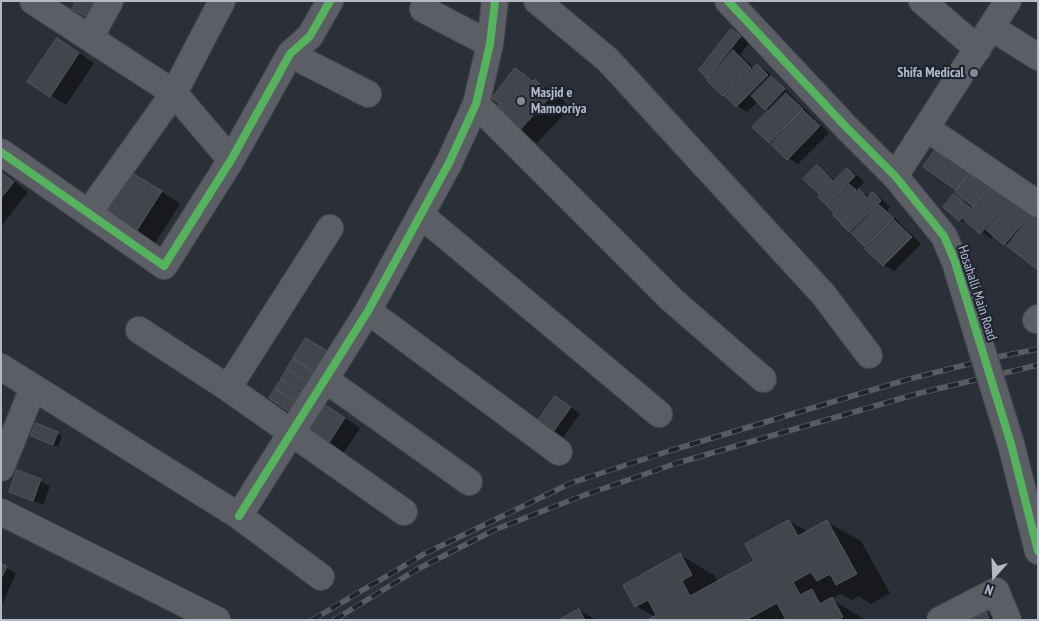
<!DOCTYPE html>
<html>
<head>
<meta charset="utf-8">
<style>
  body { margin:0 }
  #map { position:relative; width:1039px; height:621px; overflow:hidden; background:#2b2f37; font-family:"PT Sans Narrow",sans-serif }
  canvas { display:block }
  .frame { position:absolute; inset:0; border:2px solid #b4bac8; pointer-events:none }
  .north { position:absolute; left:969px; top:551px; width:50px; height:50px; -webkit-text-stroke:4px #1e2432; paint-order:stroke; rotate:200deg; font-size:14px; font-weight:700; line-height:20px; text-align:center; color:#b4bac8 }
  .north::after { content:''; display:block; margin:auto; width:18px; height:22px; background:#b4bac8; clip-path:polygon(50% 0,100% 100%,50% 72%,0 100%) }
</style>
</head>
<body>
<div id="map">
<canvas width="1039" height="621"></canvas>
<div class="frame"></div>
<div class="north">N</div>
</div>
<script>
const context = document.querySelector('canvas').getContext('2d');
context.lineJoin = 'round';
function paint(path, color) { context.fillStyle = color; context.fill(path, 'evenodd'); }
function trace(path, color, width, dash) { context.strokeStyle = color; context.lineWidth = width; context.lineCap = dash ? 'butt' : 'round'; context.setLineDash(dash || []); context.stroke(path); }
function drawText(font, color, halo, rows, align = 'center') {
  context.font = font + ' "PT Sans Narrow",sans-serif'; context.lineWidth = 4.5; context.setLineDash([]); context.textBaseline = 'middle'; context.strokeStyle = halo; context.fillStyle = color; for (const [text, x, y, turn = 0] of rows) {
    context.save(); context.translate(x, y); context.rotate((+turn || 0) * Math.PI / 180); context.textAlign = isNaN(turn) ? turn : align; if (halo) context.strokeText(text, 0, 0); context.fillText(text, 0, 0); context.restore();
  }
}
const shadow = new Path2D(`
  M732,30l18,12 -10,13 14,13 3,-3 10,6 62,62 -31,31 -10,-6 -34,-31 16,-16 -12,-10 -11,11 -10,-6 -29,-28z
  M72,48l22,15 -28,42 -37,-23z
  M516,70l39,22 15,16 -33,35 -20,-11 -16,-28zM540,86h4l12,14 -1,1z
  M817,167l19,14 11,-12 10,6 7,7 -7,8 13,7 3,-3 10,6 7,7 -3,3 34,34 -27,27 -10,-6 -17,-16 -32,-34 2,-2 -17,-16 2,-2 -17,-16zM844,185l1,2 -5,6h-4z
  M976,167l62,46v57l-44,-35 -3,4 -20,-15 -12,-4 -5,-25 12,7 -8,-12z
  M1,171l27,21 -27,35z
  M152,185l28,19 -26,41 -20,-11z
  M293,361l10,6 17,34 -37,-23z
  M566,403l14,11 -19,26 -10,-6z
  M320,406l16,6 24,16 -25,38 -22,-50z
  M57,433l5,3 -4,11 -26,-11z
  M40,481l10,5 -7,19 -33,-14z
  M789,521l19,11 19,-10 34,19 29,52 -19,11 -12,-8 -7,4 -11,-6 -10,5 35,21h-216l5,-3 -19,-11 44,-51 34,20 4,7 38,-20z
  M1,565l15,8 -13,30 -2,-1z
  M579,610l17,10h-35z
  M986,613l11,7h-23z`);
const building = new Path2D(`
  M76,1h25l-9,18 -20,-10z
  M731,29l10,7 -34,43 -8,-9z
  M57,38l22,15 -29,44 -23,-15z
  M733,50l18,18 -28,28 -16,-15z
  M757,64l11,11 -32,32 -11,-11z
  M515,68l18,13 2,-2 16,17 -34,37 -25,-20 8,-9 -8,-6z
  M771,76l14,13 -20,21 -14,-14z
  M786,93l17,16 -34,34 -17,-16z
  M803,110l17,16 -33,34 -16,-16z
  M941,142l34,24 -19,24 -33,-23z
  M817,165l16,16 -14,13 -16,-15z
  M847,168l8,8 -29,29 -8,-8z
  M976,168l17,15 -20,24 -18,-15z
  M1,172l13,10 -13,16z
  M132,173l30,18 -28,44 -30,-20z
  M996,181l17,15 -33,38 -17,-15z
  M849,184l7,6 -22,23 -7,-7z
  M859,189l7,8 -25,26 -8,-8z
  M873,192l8,9 -32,31 -8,-8z
  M954,194l17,14 -12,13 -16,-14z
  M1015,196l18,15 -29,34 -18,-15z
  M879,205l15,13 -29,29 -14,-14z
  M1035,210l3,2v58l-31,-24z
  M894,220l18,17 -29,29 -18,-17z
  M306,338l29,18 -13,20 -29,-18z
  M293,359l28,18 -5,9 -29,-18z
  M287,369l28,18 -6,9 -28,-17z
  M281,380l28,19 -5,8 -29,-19z
  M275,389l29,20 -6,9 -29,-20z
  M555,396l16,11 -20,28 -16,-10z
  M321,402l24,16 -26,40 -25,-15z
  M36,423l22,9 -5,13 -22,-9z
  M17,470l24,9 -8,22 -24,-9z
  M789,520l9,16 29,-16 30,54 -21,11 -6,-11 -13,7 -6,-9 -18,10 7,13 12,-6 8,15 12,-7 11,20 -5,3h-52l-9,-17 -31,17h-99l9,-5 -8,-15 -13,7 -12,-22 57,-32 12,22 -10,6 8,15 64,-35 -9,-17z
  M1,564l6,2 -6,13z
  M579,609l6,11h-26z
  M986,612l4,8h-19z`);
const minor = new Path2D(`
  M33,1l141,92 57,67
  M537,1l71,59 215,234 46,61
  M728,1l118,126 49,49 49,60 11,26 22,72
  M922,1l56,48
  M423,9l67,35
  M992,28l46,29
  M90,38l20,-37
  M290,54l78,40
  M476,104l196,196 91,79
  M926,128l112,76
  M1,152l163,114 67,-106 59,-106 20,-18 20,-35
  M895,176l113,-175
  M89,212l85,-119 48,-92
  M422,216l237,198
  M368,311l191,141
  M1036,320l2,-2
  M139,330l89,58 176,124
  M1,367l238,149 82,61
  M326,380l143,102
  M228,388l102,-160
  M1011,444l27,107
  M1,468l32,-80
  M1,512l216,108
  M239,516l129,-205 81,-148 27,-59 14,-60 5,-43
  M940,620l56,-29 12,29`);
const rail = new Path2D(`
  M312,620l112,-66 147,-71 98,-32 240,-72 88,-22 41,-8
  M334,620l82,-50 78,-40 85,-33 98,-34 243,-70 118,-28`);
const minorBridge = new Path2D(`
  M977,334l34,110`);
const cycleway = new Path2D(`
  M728,1l118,126 49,49 49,60 11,26 56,182 27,107
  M1,152l163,114 67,-106 59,-106 20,-18 20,-35
  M239,516l129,-205 81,-148 27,-59 14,-60 5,-43`);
const markers = [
  [974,73,5,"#848995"],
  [521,101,5,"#848995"]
];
const poiNames = [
  ["Shifa Medical",964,73],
  ["Masjid e",531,93,"left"],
  ["Mamooriya",531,109,"left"]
];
const streetNames = [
  ["Hosahalli Main Road",977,293,72]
];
paint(shadow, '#0007');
paint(building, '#42464c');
trace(building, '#53575f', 1);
trace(minor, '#464a50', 28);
trace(minor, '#5b5e65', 26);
trace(rail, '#595c63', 5.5);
trace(rail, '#1e2432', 4, [11]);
trace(minorBridge, '#464a50', 28, []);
trace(minorBridge, '#5b5e65', 26);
trace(cycleway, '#56b35d', 8);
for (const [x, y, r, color] of markers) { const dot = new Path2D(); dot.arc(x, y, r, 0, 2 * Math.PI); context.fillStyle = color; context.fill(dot); trace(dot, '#1e2432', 2); }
drawText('bold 14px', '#b4bac8', '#1e2432', poiNames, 'right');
drawText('14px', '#b4bac8', '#1e2432', streetNames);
</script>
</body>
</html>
